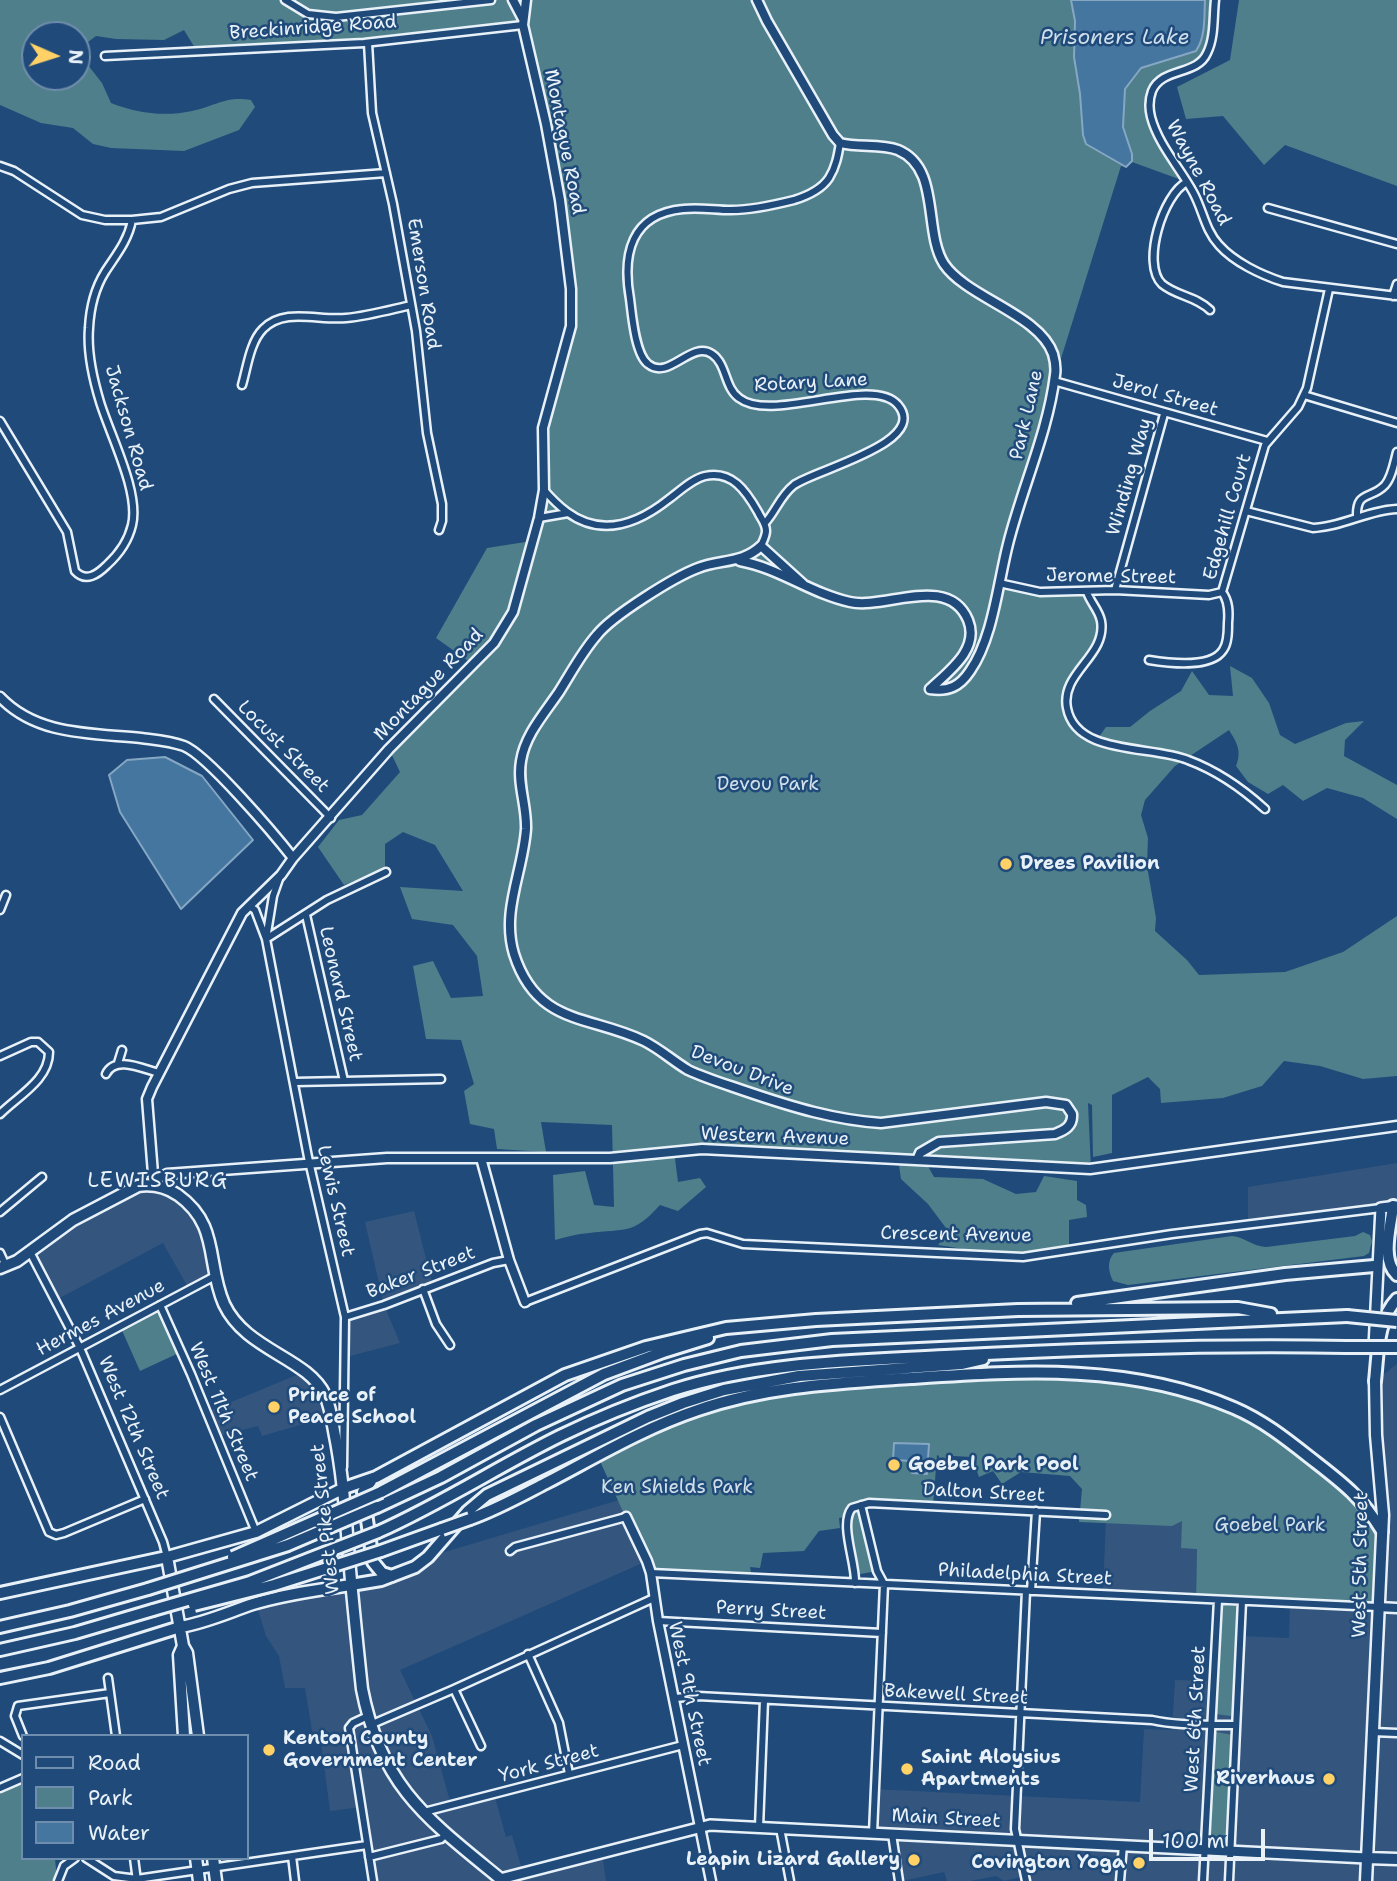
<!DOCTYPE html>
<html>
<head>
<meta charset="utf-8">
<style>
  body { margin:0 }
  #map { position:relative; width:1397px; height:1881px; overflow:hidden; background:#1f4a7a; font-family:"Shantell Sans",sans-serif }
  canvas { display:block }
  .legend { position:absolute; left:21px; top:1734px; width:228px; height:126px; box-sizing:border-box; background:#1f4a7a; border:2px solid #6f8dac; margin:0; padding:9px 12px; list-style:none; font-size:21px; color:#e8f1f8 }
  .legend li { display:flex; align-items:center; gap:14px; height:35px }
  .legend b { width:35px; border:2px solid #6f8dac }
  .north { position:absolute; left:21px; top:21px; width:70px; height:70px; box-sizing:border-box; background:#1f4a7a; border:2px solid #6f8dac; border-radius:50%; rotate:93deg; font-size:19px; font-weight:700; line-height:28px; text-align:center; color:#e8f1f8 }
  .north::after { content:''; display:block; margin:auto; width:24px; height:32px; background:#ffd166; clip-path:polygon(50% 0,100% 100%,50% 72%,0 100%) }
  .scale { position:absolute; left:1149px; top:1829px; width:116px; height:32px; box-sizing:border-box; border:4px solid #e8f1f8; border-top:0; padding-left:9px; font-size:21px; line-height:24px; white-space:nowrap; color:#e8f1f8; -webkit-text-stroke:5px #1f4a7a; paint-order:stroke }
</style>
</head>
<body>
<div id="map">
<canvas width="1397" height="1881"></canvas>
<ul class="legend">
<li><b style="height:9px;background:#1f4a7a"></b>Road</li>
<li><b style="height:19px;background:#4f7f8a"></b>Park</li>
<li><b style="height:19px;background:#4476a0"></b>Water</li>
</ul>
<div class="north">N</div>
<div class="scale">100 m</div>
</div>
<script>
const context = document.querySelector('canvas').getContext('2d');
context.lineJoin = 'round';
function paint(path, color) { context.fillStyle = color; context.fill(path, 'evenodd'); }
function trace(path, color, width, dash) { context.strokeStyle = color; context.lineWidth = width; context.lineCap = dash ? 'butt' : 'round'; context.setLineDash(dash || []); context.stroke(path); }
function drawText(font, color, halo, rows, align = 'center') {
  context.font = font + ' "Shantell Sans",sans-serif'; context.lineWidth = 5; context.setLineDash([]); context.textBaseline = 'middle'; context.strokeStyle = halo; context.fillStyle = color; for (const [text, x, y, turn = 0] of rows) {
    context.save(); context.translate(x, y); context.rotate((+turn || 0) * Math.PI / 180); context.textAlign = isNaN(turn) ? turn : align; if (halo) context.strokeText(text, 0, 0); context.fillText(text, 0, 0); context.restore();
  }
}
const built = new Path2D(`
  M1397,1163v43l-149,18v-37z
  M154,1186l42,25 21,64 -28,14 -26,-46 -107,57 -26,-48 89,-58z
  M414,1211l19,75 -49,19 16,38 -54,14 -1,-40 39,-12 -19,-83z
  M1397,1364v517h-371l-1,-5 -21,5 -8,-5 -26,5h-23l-3,-9 -37,8 -8,-2 -7,-44 -19,-1 1,-44 266,13 4,-73 28,1 3,-50 39,1 2,-38 24,-7 49,2 1,-35 93,-88 -8,-134z
  M304,1372l11,9 16,35 -69,20 -4,-10 -35,9 -7,-2 -9,-21z
  M619,1500l28,61 -247,109 32,66 19,69 43,-11 12,43 6,-2 11,38 79,-20 4,28h-233l-12,-74 -31,4 -9,-69 -7,1 -9,-55h-20l-6,-32 -13,-20 -10,-33 125,-23 47,-23z
  M1106,1515l76,6 15,27 -1,51 -93,-5z`);
const green = new Path2D(`
  M0,0h1215l-4,41 -7,18 -30,14 -21,15 -2,28 36,66 -55,-20 -6,5 -5,-1 -67,215 -55,201 28,8 60,2 11,20 2,26 -33,55 3,25 26,23 10,-14h24l20,-16 31,-20 11,-20 17,24 24,1 -3,-30 22,12 17,25 11,32 15,9 51,-21 18,-2 -19,19 -1,16 53,29v34l-34,-21 -36,-10 -24,13 -20,-16 -15,9 -20,-12 -12,-16c6,-15 1,-23 -7,-36l-54,36 -30,34 -4,15 7,23 -1,28 9,52 -1,13 32,29 12,15 86,-3 58,-20 54,-36v160l-34,3 -43,-13 -36,-5 -22,25 -39,12 -62,5 -1,-14 -12,-12 -36,18v58l-19,4 -1,-52 -4,-2 3,66 -166,-8 9,16 49,2 33,15 20,-2 8,-16 33,5v19l9,5 1,12 -18,3v26l-45,8 -35,-1 -51,-8 11,-13 -21,-28 -27,-25 -3,-21 -224,-7 4,31 22,-4 6,9 -28,24 -18,-6c-28,31 -35,23 -71,28 -12,1 -23,4 -34,7l-2,-65 32,-4 9,34 20,2 -2,-82 -71,-3 5,30 -49,-3 -3,-20 -24,-5 -6,-33 10,-7 -13,-44 -35,-1 -13,-73 20,-5 18,37 32,-2 -6,-40 -24,-31 -41,-6 -12,-32 63,4 -28,-46 -32,-13 -18,12v25l-41,16 -26,-38 21,-27 23,-5 38,-43 -11,-23 85,-84 -38,-27 51,-90 45,-7 7,-23 4,-90 28,-102 -11,-126 -37,-175 -34,5 -291,23 -14,-23 -20,10 -48,-1 -20,-3 -8,6 -4,18 18,23 9,20c26,10 52,14 81,8 25,-5 32,-15 59,-11l4,7 -16,23 -55,21 -73,-3 -18,-4 -20,-16 -32,-5 -41,-18zM35,35h42v42h-42z
  M1239,0h158v186l-112,-41 -21,20 -41,-49 -37,3 -9,-32 53,-27z
  M1363,1232l7,3 2,6 -3,12 -5,3 -236,29 -15,-4c-5,-10 -6,-20 1,-28l118,-17c13,1 19,10 34,11l89,-11z
  M160,1305l21,47 -41,19 -20,-45z
  M1065,1376l69,6 66,18 46,18 22,13 78,61 36,39 -4,76 -182,-8 1,-50 -16,-1 1,-27 -10,5 -93,-4 3,-33 -12,-13 -49,-4 -19,12 -9,-13 -14,6 -7,-20 -20,-1 -12,8 -1,-8 -2,-1 -4,51 -64,-3 -6,5 14,63 -22,4 -9,-58 -7,1 1,10 -21,3 -15,20 -41,2 -3,15 -10,-1 2,11 -101,-5 -52,-114 70,-33 52,-19 58,-12 42,-6z
  M1222,1605l15,1 1,2 -5,106 -2,2 -15,-2z
  M1216,1732l17,3 -7,107 -16,-2z
  M23,1778v80h32l2,23h-57v-93z`);
const water = new Path2D(`
  M1071,0h134c-1,17 1,36 -9,51l-55,17 -16,21 -2,38 9,27v7l-6,6 -40,-23 -3,-9 -3,-41 -6,-37 1,-36z
  M165,757l37,19 51,64 -72,69 -61,-97 -11,-37 18,-15z
  M894,1443l35,1 -2,30 -15,-1v-12l-19,-1z`);
const minor = new Path2D(`
  M285,0l23,14 28,3 155,-17
  M1215,0c-2,17 0,37 -8,53 -10,23 -45,14 -55,38 -3,8 -3,18 -1,26 7,27 29,51 42,75 10,18 12,38 26,53 15,17 42,30 64,37l114,14
  M368,43l4,70 21,91 23,127 11,102 15,71v17l-3,9
  M105,56l259,-13 159,-18
  M0,166l14,5 68,44 23,5h27l29,-3 68,-28 23,-6 134,-10
  M1187,182c-24,12 -46,82 -25,102 14,12 34,12 48,26
  M1268,208l129,36
  M1393,296l4,-12
  M1054,381l213,60
  M242,385c5,-17 8,-43 21,-56 21,-22 56,-8 83,-11 22,-2 43,-8 65,-13
  M1304,395l93,28
  M0,421l67,111 8,39c11,12 23,3 32,-6 12,-11 21,-23 25,-40 8,-33 -22,-90 -32,-123 -7,-23 -13,-50 -11,-74 1,-19 6,-40 16,-56 11,-17 23,-31 27,-52
  M544,490c7,8 15,16 23,22 35,26 72,11 102,-13 11,-8 23,-20 36,-23 27,-6 41,15 53,36 3,7 8,11 8,19 0,5 -3,10 -5,15
  M1246,511l67,17c29,-1 55,-18 84,-19
  M1357,517c-1,-27 14,-17 28,-32 7,-8 9,-22 12,-33
  M539,518l29,-5
  M765,523c11,-12 15,-27 29,-38 20,-15 136,-42 104,-80 -26,-31 -126,19 -159,-7 -15,-11 -12,-34 -27,-44 -21,-14 -43,27 -64,10 -13,-10 -16,-49 -18,-65 -8,-45 1,-85 53,-90 16,-2 32,1 48,1 21,0 43,-5 63,-10 13,-4 27,-10 35,-22 7,-11 9,-23 11,-35
  M999,583l41,9 75,-2 94,5 13,-3
  M1115,590l49,-176
  M1087,592c3,10 12,18 14,29 6,35 -41,52 -34,87 9,48 85,37 121,52 27,10 55,29 77,49
  M1222,592l43,-147 33,-38 9,-19 22,-99
  M1149,660c19,3 62,9 74,-10 5,-7 5,-18 5,-27 1,-11 1,-22 -6,-31
  M214,699l117,119
  M279,879l-6,17 -7,43 42,218 37,160 -2,150
  M249,906l6,4 11,29 61,-39 59,-28
  M0,910l6,-15
  M306,915l38,166
  M0,1056l31,-14h7l11,10c0,28 -31,44 -49,62
  M118,1063l4,-13
  M106,1074c9,-19 37,-5 53,-1
  M295,1082l146,-3
  M0,1212l42,-35
  M30,1252l50,96 83,194 4,15
  M0,1253l6,13
  M423,1289l13,35 14,21
  M525,1302l175,-68 7,-1 36,11 280,13 149,-23 209,-26
  M160,1305l31,69 65,158
  M345,1317l39,-12 109,-42 16,-3
  M0,1390l217,-115
  M0,1417l49,115 7,3 8,-2 81,-34
  M861,1505l16,66 7,13
  M510,1551l5,-4 111,-30
  M651,1573l727,34
  M855,1583c1,-21 -16,-59 -3,-75l17,-5 237,12
  M1031,1591l5,-80
  M658,1621l224,12
  M528,1654l31,69 10,51
  M108,1678l8,58
  M454,1689l27,57
  M675,1698l23,-2 454,24c27,6 56,4 84,5
  M368,1716l-15,7 -4,5 24,153
  M370,1725l84,-36 200,-91
  M1373,1732l24,1
  M23,1736l-8,-20 3,-10 92,-13
  M0,1741l23,14
  M0,1788l23,-10
  M424,1812l259,-67
  M759,1827l5,-127
  M780,1828l10,53
  M873,1833l11,-249
  M892,1834l7,47
  M292,1856l3,25
  M369,1857l72,-18 6,-6
  M86,1858l28,18 23,3 230,-34
  M134,1858l3,23
  M58,1881l6,-15 11,-8
  M1026,1881l-11,-52 11,-238
  M1120,1881l3,-36
  M1203,1881l15,-281
  M1229,1881l13,-280`);
const tertiary = new Path2D(`
  M513,0l10,19
  M757,0l10,21 66,114 7,8c19,5 40,0 58,7 43,18 25,81 46,114 23,34 95,50 109,90 2,7 3,15 2,21 -7,57 -33,113 -47,169 -10,39 -15,94 -38,127 -10,15 -21,21 -40,18
  M740,561c39,7 72,33 110,41 35,8 98,-29 118,18 12,29 -19,51 -38,69
  M803,584l-42,-38c-19,18 -41,13 -63,22 -24,9 -86,48 -101,67 -15,17 -26,38 -38,57 -15,22 -34,43 -38,69 -4,23 6,45 5,68 -3,43 -25,82 -12,125 23,72 76,61 130,87 16,8 29,20 44,29 19,9 40,15 60,22 44,15 87,28 133,31l165,-21 20,3 6,9c1,12 -7,16 -17,20l-116,8 -19,11 -3,7
  M0,697c37,39 92,36 141,41 15,2 29,3 43,8 23,9 91,89 109,112
  M481,1158l28,102 16,42
  M154,1186l-7,-87 5,-12 90,-174 39,-38 12,-17 96,-109 105,-106 19,-31 26,-94 5,-28 -1,-62 28,-102v-37l-11,-89 -14,-76 -23,-99 3,-25
  M154,1186l5,-8 8,-4 220,-16h223l92,-9 388,20 307,-43
  M626,1517l21,44 4,12 7,48 53,260
  M1378,1607l19,1`);
const secondary = new Path2D(`
  M1374,1347l7,-139 16,-2
  M500,1879l210,-54 657,33`);
const primary = new Path2D(`
  M0,1268l17,-7 56,-41 65,-34c14,-2 28,1 40,9 42,30 28,68 46,109 22,47 83,53 101,91 5,11 7,24 9,36 8,39 11,76 14,116 4,47 9,95 14,142 19,99 68,132 141,192
  M180,1627c25,-4 49,-15 73,-23 32,-10 66,-14 98,-19
  M183,1646l-4,9 5,81
  M198,1736l-11,-83 -4,-7 -16,-89 89,-25 88,-44
  M196,1858l3,23
  M213,1858l3,23
  M1367,1858l30,1
  M1366,1881l17,-366 -7,-80 -1,-54`);
const motorway = new Path2D(`
  M1393,1206c-2,20 -13,53 4,69
  M1077,1303l208,-29 89,-8
  M1375,1381c3,-27 2,-61 22,-82
  M371,1481l-8,11 10,70 9,11 10,3
  M344,1488l32,-11 189,-102 81,-28 80,-19 90,-8 202,-10 220,-2 33,6
  M381,1492l223,-118 59,-22 45,-14
  M377,1507l64,-30 95,-52 86,-40 62,-20 57,-14 91,-11 515,-24
  M470,1519c26,-9 51,-23 76,-36 50,-26 98,-55 152,-73 69,-24 141,-27 213,-32 109,-7 220,-15 323,30 28,12 51,30 75,49 32,25 51,38 73,74
  M378,1532c63,-28 121,-66 182,-96 37,-18 74,-33 113,-46 88,-28 180,-29 272,-34 134,-7 267,-12 401,-9
  M381,1551l61,-22
  M351,1585l30,-5 34,-13 13,-10 40,-46 19,-16 161,-78 35,-14 41,-13 75,-14 162,-12 22,-5
  M0,1593l167,-36
  M0,1627l70,-16 78,-22
  M0,1650l75,-17 78,-23
  M0,1678l49,-10 131,-41`);
const motorwayBridge = new Path2D(`
  M1347,1316l50,5
  M1346,1347h51
  M442,1529l28,-10
  M233,1557l148,-65
  M148,1589l140,-44 89,-38
  M194,1605l80,-20 107,-34
  M153,1610l97,-28 128,-50`);
const markers = [
  [1006,864,7,"#ffd166"],
  [274,1407,7,"#ffd166"],
  [894,1465,7,"#ffd166"],
  [269,1750,7,"#ffd166"],
  [907,1769,7,"#ffd166"],
  [1329,1779,7,"#ffd166"],
  [914,1860,7,"#ffd166"],
  [1139,1863,7,"#ffd166"]
];
const streetNames = [
  ["Breckinridge Road",313,28,-4],
  ["Montague Road",564,142,79],
  ["Wayne Road",1198,173,62],
  ["Emerson Road",423,284,81],
  ["Rotary Lane",811,383,-3],
  ["Jerol Street",1165,396,16],
  ["Park Lane",1027,415,-77],
  ["Jackson Road",128,428,74],
  ["Winding Way",1130,477,-74],
  ["Edgehill Court",1228,517,-74],
  ["Jerome Street",1111,577,1],
  ["Montague Road",429,685,-46],
  ["Locust Street",283,747,45],
  ["Leonard Street",340,994,77],
  ["Devou Drive",742,1071,21],
  ["Western Avenue",775,1137,2],
  ["Lewis Street",335,1201,77],
  ["Crescent Avenue",956,1235,1],
  ["Baker Street",421,1273,-21],
  ["Hermes Avenue",101,1318,-28],
  ["West 11th Street",223,1412,67],
  ["West 12th Street",133,1428,67],
  ["Dalton Street",984,1493,3],
  ["West Pike Street",326,1519,-96],
  ["West 5th Street",1361,1565,-89],
  ["Philadelphia Street",1025,1575,3],
  ["Perry Street",771,1611,3],
  ["West 9th Street",689,1694,78],
  ["Bakewell Street",956,1695,3],
  ["West 6th Street",1196,1719,-87],
  ["York Street",549,1764,-15],
  ["Main Street",946,1819,3]
];
const parkNames = [
  ["Devou Park",768,785],
  ["Ken Shields Park",677,1488],
  ["Goebel Park",1270,1526]
];
const poiNames = [
  ["Drees Pavilion",1020,864],
  ["Prince of",288,1396],
  ["Peace School",288,1418],
  ["Goebel Park Pool",908,1465],
  ["Kenton County",283,1739],
  ["Government Center",283,1761],
  ["Saint Aloysius",921,1758],
  ["Apartments",921,1780],
  ["Riverhaus",1315,1779,"right"],
  ["Leapin Lizard Gallery",900,1860,"right"],
  ["Covington Yoga",1125,1863,"right"]
];
const waterNames = [
  ["Prisoners Lake",1115,39]
];
const neighbourhoodNames = [
  ["LEWISBURG",158,1182]
];
paint(built, '#34567e');
paint(green, '#4f7f8a');
paint(water, '#4476a0');
trace(water, '#86a7c3', 2);
trace(minor, '#e8f1f8', 11);
trace(tertiary, '#e8f1f8', 13);
trace(secondary, '#e8f1f8', 14);
trace(primary, '#e8f1f8', 15);
trace(motorway, '#e8f1f8', 16);
trace(minor, '#1f4a7a', 6);
trace(tertiary, '#1f4a7a', 8);
trace(secondary, '#1f4a7a', 9);
trace(primary, '#1f4a7a', 10);
trace(motorway, '#1f4a7a', 10);
trace(motorwayBridge, '#e8f1f8', 16, []);
trace(motorwayBridge, '#1f4a7a', 10);
for (const [x, y, r, color] of markers) { const dot = new Path2D(); dot.arc(x, y, r, 0, 2 * Math.PI); context.fillStyle = color; context.fill(dot); trace(dot, '#1f4a7a', 2.5); }
drawText('19px', '#e8f1f8', '#1f4a7a', streetNames);
drawText('19px', '#d1e0e8', '#1f4a7a', parkNames);
drawText('bold 19px', '#e8f1f8', '#1f4a7a', poiNames, 'left');
drawText('italic 21px', '#cfdfeb', '#1f4a7a', waterNames);
context.letterSpacing = '2px';
drawText('21px', '#e8f1f8', '#1f4a7a', neighbourhoodNames);
context.letterSpacing = '0px';
</script>
</body>
</html>
